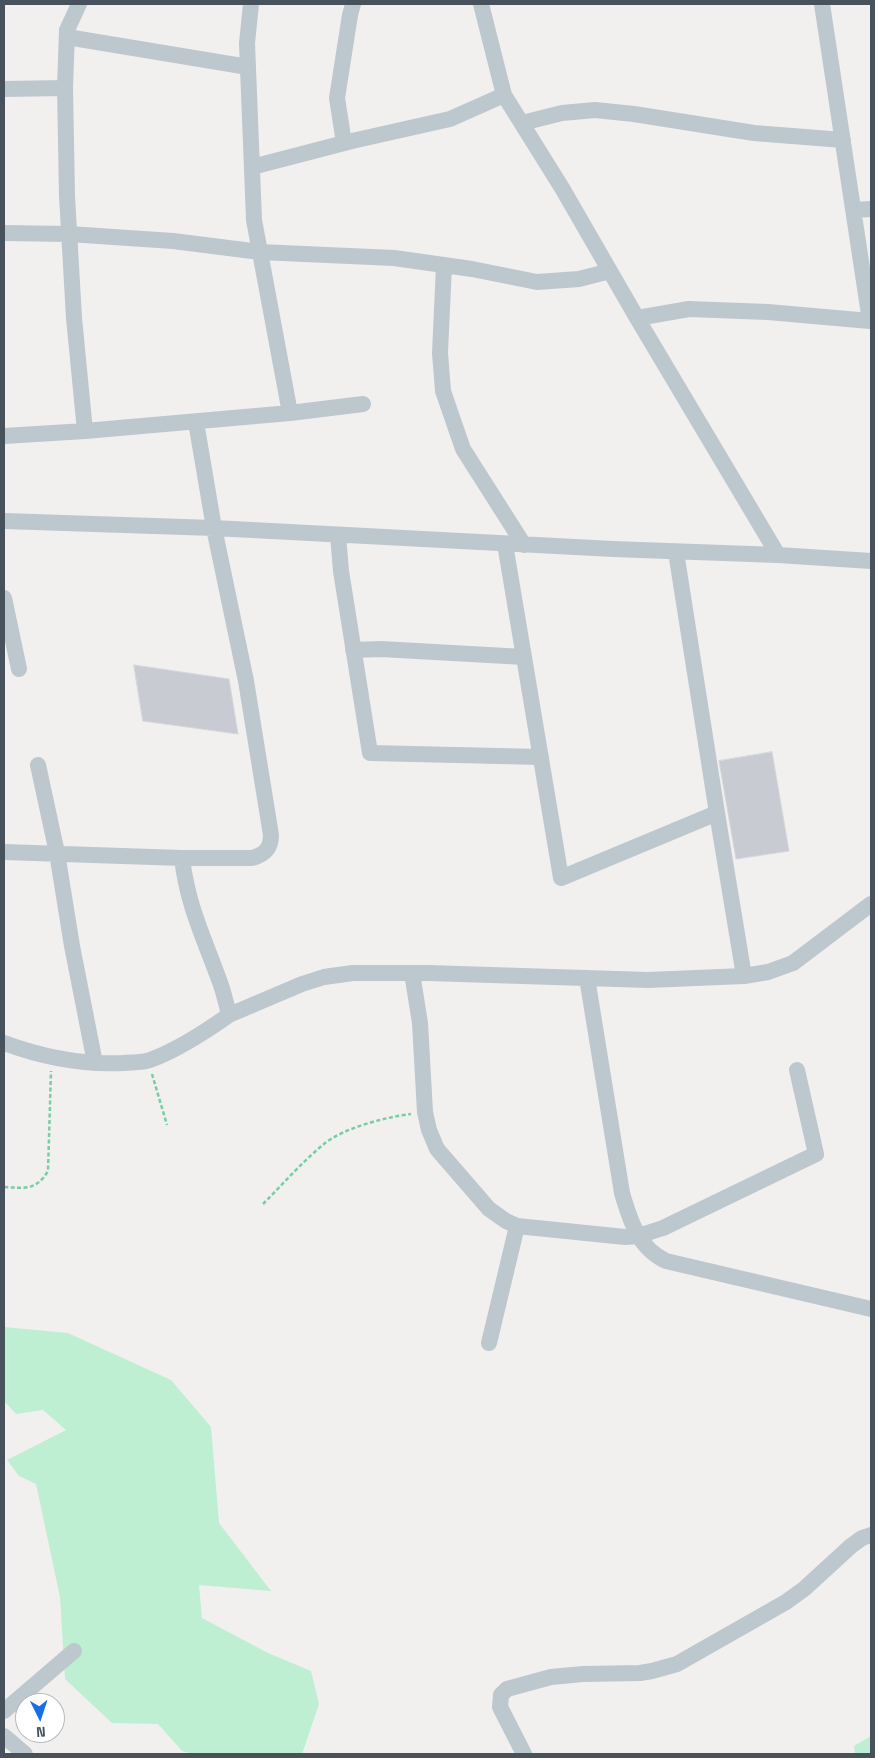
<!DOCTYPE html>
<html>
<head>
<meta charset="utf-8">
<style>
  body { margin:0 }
  #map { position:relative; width:875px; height:1758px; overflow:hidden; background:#f2efef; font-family:"Space Grotesk",sans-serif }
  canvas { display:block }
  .frame { position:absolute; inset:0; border:5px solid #47525d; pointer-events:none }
  .north { position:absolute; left:15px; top:1693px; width:50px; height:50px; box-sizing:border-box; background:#fff; border:1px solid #b5babe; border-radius:50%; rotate:176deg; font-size:14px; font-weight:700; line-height:20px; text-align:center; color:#47525d }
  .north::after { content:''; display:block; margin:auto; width:18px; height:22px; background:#196ee3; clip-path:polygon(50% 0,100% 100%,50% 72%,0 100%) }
</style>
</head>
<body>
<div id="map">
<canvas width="875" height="1758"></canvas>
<div class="frame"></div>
<div class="north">N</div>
</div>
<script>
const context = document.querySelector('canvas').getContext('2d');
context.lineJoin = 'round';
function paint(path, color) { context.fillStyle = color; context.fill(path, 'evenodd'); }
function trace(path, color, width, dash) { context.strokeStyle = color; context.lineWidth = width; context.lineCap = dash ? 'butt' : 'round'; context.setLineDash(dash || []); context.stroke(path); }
const green = new Path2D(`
  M4,1327l64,6 103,47 40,47 8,96 52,68 -72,-6 3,33 66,35 43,18 8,33 -17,50h-109l-11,-3 -24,-27 -46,-1 -47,-44 -5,-82 -24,-113 -17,-8 -12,-16 59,-30 -23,-20 -27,4 -12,-13z
  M871,1736v18h-16l-1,-8z`);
const building = new Path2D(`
  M134,665l95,14 9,55 -95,-13z
  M772,752l17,99 -53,8 -17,-98z`);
const path = new Path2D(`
  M152,1074l15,51
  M4,1187c20,1 32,4 44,-16l3,-100
  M263,1204c20,-20 39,-42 61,-60 19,-16 62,-27 87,-30`);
const minor = new Path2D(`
  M79,4l-12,26 -2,58 2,108 7,122 11,113 205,-18 -36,-193 -7,-177 4,-39
  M67,37l181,30
  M4,89l61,-1
  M504,95l58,93 75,130 52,-9 79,3 102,9 -48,-317
  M522,123l40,-10 33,-3 39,4 120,19 89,7
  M344,143l-7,-45 13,-83 3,-11
  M252,167l100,-26 98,-22 54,-24 -23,-91
  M853,210l18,-1
  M4,233l65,1 104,7 87,11 134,6 78,11 65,13 42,-3 31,-8
  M444,265l-4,88 3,38 20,58 61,96
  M290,413l73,-9
  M4,436l81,-5
  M4,521l210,7 399,21 165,6 -141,-237
  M338,535l3,36 29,182 171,4
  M505,544l56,334 156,-65
  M676,552l41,261 27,163
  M778,555l93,6
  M4,598l15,71
  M353,650l28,-1 143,8
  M38,765l19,88 15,93 23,117
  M4,852l178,6c5,45 21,78 36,119 5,12 8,25 11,38 -24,17 -51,35 -79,45 -8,3 -18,2 -27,3 -41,2 -81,-6 -119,-20
  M182,858h70c12,-3 19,-9 19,-23l-25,-154 -32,-153 -18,-106
  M412,973l8,50 5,89 4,18 8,19 52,60 17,12 11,5 108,11 13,-1 25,-8 153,-74 -19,-84
  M587,978l35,215c8,27 16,55 44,68l205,48
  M229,1015l73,-31 22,-7 29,-4h75l220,7 96,-4 24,-4 25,-9 78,-59
  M489,1343l28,-117
  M4,1711l70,-60
  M4,1736l21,18
  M524,1754l-24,-47 1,-12 6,-6 44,-12 32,-3 57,-1 12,-2 25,-7 109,-62 18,-13 47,-43 11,-8 9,-3`);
paint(green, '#beefd2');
paint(building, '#c9cbd2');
trace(building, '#d3d6db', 1);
trace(path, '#76cea4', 2.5, [4, 2.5]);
trace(minor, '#bdc7ce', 16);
</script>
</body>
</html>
